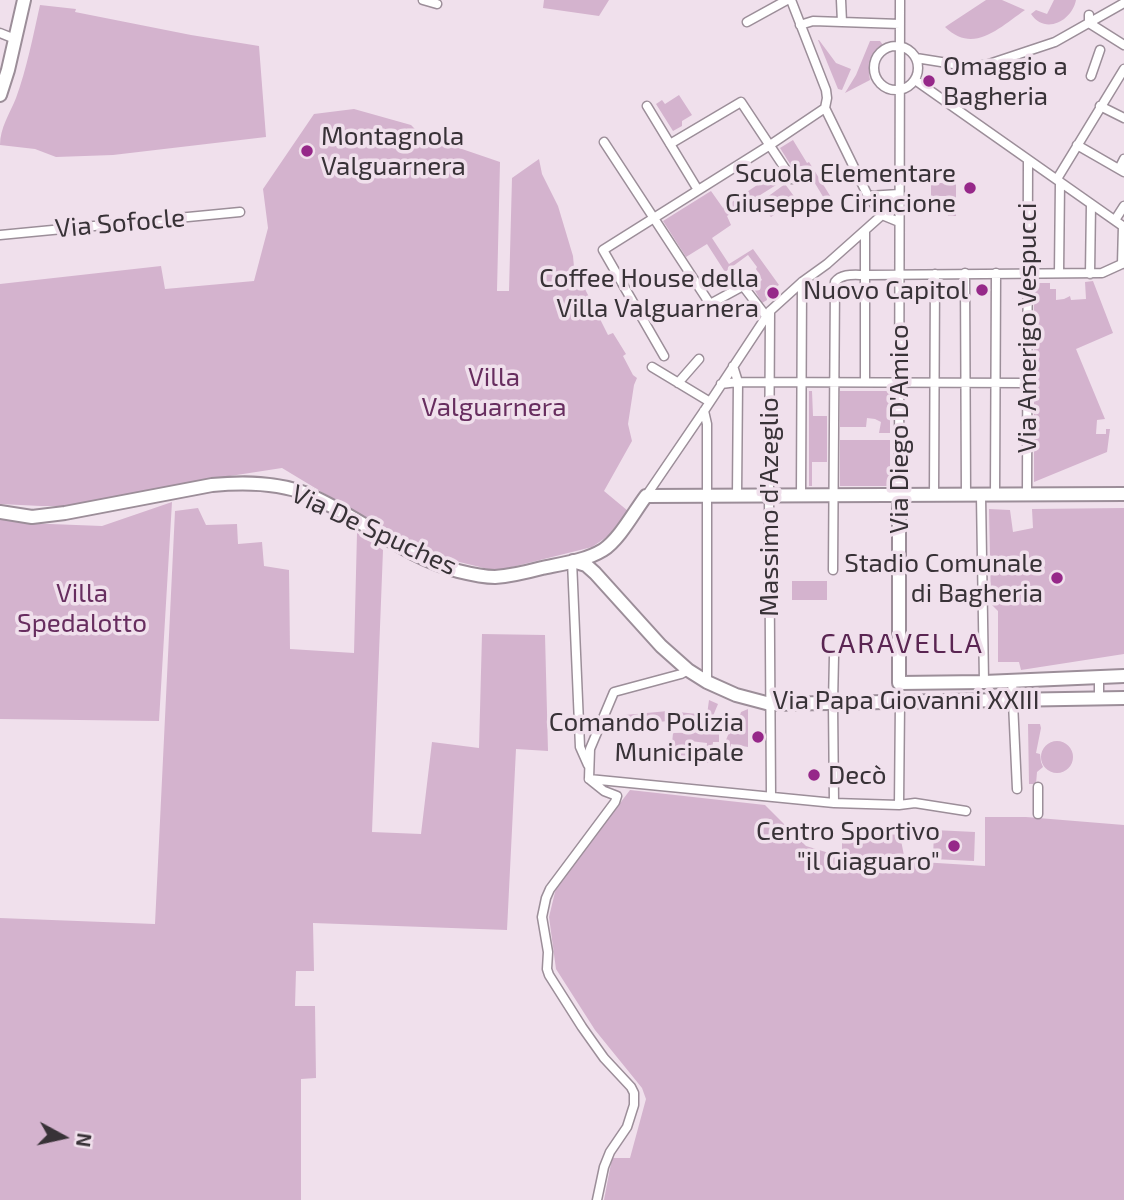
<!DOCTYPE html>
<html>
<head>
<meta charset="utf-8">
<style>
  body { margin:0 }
  #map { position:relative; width:1124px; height:1200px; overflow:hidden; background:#f0e0ec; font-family:"Exo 2",sans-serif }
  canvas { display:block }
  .north { position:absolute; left:28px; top:1102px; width:70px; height:70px; -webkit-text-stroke:5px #f0e0ec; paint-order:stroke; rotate:98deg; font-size:19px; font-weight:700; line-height:28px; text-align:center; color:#383237 }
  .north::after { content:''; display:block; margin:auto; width:24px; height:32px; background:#383237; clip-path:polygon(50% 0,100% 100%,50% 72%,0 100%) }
</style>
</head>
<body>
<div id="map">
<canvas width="1124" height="1200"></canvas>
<div class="north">N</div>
</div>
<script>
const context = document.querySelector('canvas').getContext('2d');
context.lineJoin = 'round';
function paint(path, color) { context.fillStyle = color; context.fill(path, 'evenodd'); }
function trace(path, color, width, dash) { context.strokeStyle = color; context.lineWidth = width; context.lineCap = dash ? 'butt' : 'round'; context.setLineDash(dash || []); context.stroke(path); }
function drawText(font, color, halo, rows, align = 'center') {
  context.font = font + ' "Exo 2",sans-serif'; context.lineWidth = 7; context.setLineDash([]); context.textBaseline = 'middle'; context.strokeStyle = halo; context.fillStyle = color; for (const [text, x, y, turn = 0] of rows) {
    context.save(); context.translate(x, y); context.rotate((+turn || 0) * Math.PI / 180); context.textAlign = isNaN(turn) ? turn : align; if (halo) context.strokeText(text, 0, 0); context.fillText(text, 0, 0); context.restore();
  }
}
const green = new Path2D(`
  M544,0h65l-10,16 -56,-8z
  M986,0h16l23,10c-25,17 -51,45 -80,17z
  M1054,0h22c-4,21 -31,35 -45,14l5,-4 11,4z
  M40,5l36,4 -1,3 116,23 68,11 7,91 -153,18 -57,2 -21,-8 -35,-4c0,-17 10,-32 16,-47 11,-30 17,-62 24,-93z
  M818,40h1l17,23 15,6 -9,21 -4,-1z
  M870,41h10l3,4c-12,9 -16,20 -13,35l-25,13 11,-18z
  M679,95l13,20 -10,6v5l-9,5 -17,-27 6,-4 3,4z
  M354,109l57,16 10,10 79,27 -3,129h12l3,-113 27,-19 3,15 16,32 15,50 1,11 34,68 5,-2 13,21 -3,2 10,19 4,3 -3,7 -6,39 4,17 -28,50 24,20 -20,25 -16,11 -96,24 -65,-16 -13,-5 -136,-82 -78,12 -130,26h-33l-41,-2v-220l161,-18 4,23 89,-8 14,-53 -5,-39 51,-75z
  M793,140l14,23 2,-1 25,40 -6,3 -21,-35 -10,5 -17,-27z
  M778,171l6,9 -57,36 4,9 -19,13 17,26 24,-15 26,36c-6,3 -14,8 -12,15l-5,3 -9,-16 9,-7 -6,-11 1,-2 -9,-12 -23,17 -18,-28 -21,13 -23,-36 48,-30 12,17z
  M931,183h25v33h-8v-20h-17z
  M785,184l11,15 -25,18 -12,-14z
  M1093,281l20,52 -37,16 29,70 -8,1 -1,14h10v-5h4l-3,23 -73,30v-199h16v6h6v11l8,-1 6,-3 1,4 15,-1 -1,-17z
  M809,391h3l1,25h14v46h-15v24h-3z
  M890,391v42h-11l2,-11 -6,-3 -8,-1 -1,9h-26v-36z
  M840,440h50v46h-50z
  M172,502l-13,219 -159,-2v-200l24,4 78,3z
  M198,508l8,17 31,-1 1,20 24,-2 2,24 25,4 1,79 64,4 3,-120 26,17 -11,282 49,2 11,-92 47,6 3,-114 63,1 3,116 -32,-2 -9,181 -194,-7 1,48h-18l-1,35h20l1,72 -15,1v121h-301v-282l155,6 20,-413z
  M1124,508v146l-103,16 -2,-8h-21v-51l-7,-7 -2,-95 21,1 3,22 20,-4 -1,-19z
  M792,581h35v19h-35z
  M709,700l9,4 -8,19 -41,-2 -34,3 -1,-3h-7l-2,-6 43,-4 39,4z
  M748,709v38l-17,-3 -2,13 -5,-1 2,-16 7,-17 -8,-1 1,-9 5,2v2c5,2 9,0 10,-5z
  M1028,724h12l1,4 -5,25 4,1 1,8 2,5 -6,5 -1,12h-7z
  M719,732v10h-6l-2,21h-6l2,-20 -17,-2 -1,14 -2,1 -16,-1 2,-22z
  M1041 757a16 16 0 1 1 32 0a16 16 0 1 1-32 0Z
  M630,790l135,15 41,41 23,7h13v-22l58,4 5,26 80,5v-49h41l98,8v375h-520l8,-42h18l16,-59 -4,-11 -47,-58 -39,-61 -7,-52 7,-29z
  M934,830l41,2 -1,29 -41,-2z`);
const street = new Path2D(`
  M423,0l14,4
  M791,0l35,90 1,8 -2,10 43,88 14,19 17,7
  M841,0l1,22
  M1089,15v8l35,22
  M747,22l40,-22
  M800,25l13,-4 87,3
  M0,33l15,6
  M874 68a22 22 0 1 1 44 0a22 22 0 1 1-44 0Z
  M916,58l50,8 20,-1 69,-23 69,-39
  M1091,76l9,-26
  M915,80l209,147
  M647,106l51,84
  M1100,106l24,12
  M604,142l106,162 33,-18 23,30
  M670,144l71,-42 51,77
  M1077,145l47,27
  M1119,169l5,-10
  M1057,179l67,-110
  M868,196l31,-2
  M1115,220l9,-14
  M865,231v151
  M0,235l240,-23
  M1122,264l1,-38
  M965,273l1,223
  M1059,273l1,-91
  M1090,274l1,-70
  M770,311l-1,185 2,300
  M664,356l-61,-106 167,-105 55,-37
  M733,366l5,16 -1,113
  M652,367l58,35
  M678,383l21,-24
  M721,384l17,-2 290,1
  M704,411l3,13v258
  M995,495l1,-222
  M1027,495l1,-335
  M646,496l58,-85 66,-100 32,-29 25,-18 55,-49
  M801,496l1,-214
  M899,496l1,-496
  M934,496l1,-222
  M981,496l3,186
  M572,561l8,186 8,18
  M833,570l2,-288c7,-9 19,-7 30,-7l237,-2 22,-10
  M1099,677v21
  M1012,681l5,108
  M589,779l15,12 13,5 -2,6 -65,87 -4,9 -4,19 6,35 -1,17 2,6 33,52 22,31 27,29 3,6v12l-7,22 -17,25 -6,15 -7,33
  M589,779l245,24 65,2 16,-2 51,8
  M589,779l1,-30 24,-57 67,-18 7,-4
  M834,803l-1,-100 1,-47
  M899,805l1,-103
  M1038,814v-27`);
const secondary = new Path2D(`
  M0,95l8,-25 16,-70
  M899,496v187l85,-1 140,-6
  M0,512l32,5 33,-4 147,-28c32,-3 65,-3 95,9 52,22 95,62 151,77 12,3 24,6 37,6 15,-1 32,-5 47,-9 19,-4 43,-7 61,-18 16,-10 31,-38 43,-54l478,-2
  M573,561l13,4 9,8 66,73 27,24 19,12 29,13 34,9 354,-6`);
const markers = [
  [929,81,7,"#962889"],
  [307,151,7,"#962889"],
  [970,188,7,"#962889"],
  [982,290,7,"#962889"],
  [773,293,7,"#962889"],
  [1057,578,7,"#962889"],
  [758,737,7,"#962889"],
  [814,775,7,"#962889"],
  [954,846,7,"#962889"]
];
const poiNames = [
  ["Omaggio a",943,66,"left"],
  ["Bagheria",943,96,"left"],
  ["Montagnola",321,136,"left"],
  ["Valguarnera",321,166,"left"],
  ["Scuola Elementare",956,173],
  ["Giuseppe Cirincione",956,203],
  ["Coffee House della",759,278],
  ["Villa Valguarnera",759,308],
  ["Nuovo Capitol",968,290],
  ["Stadio Comunale",1043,563],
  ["di Bagheria",1043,593],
  ["Comando Polizia",744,722],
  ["Municipale",744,752],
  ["Decò",828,775,"left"],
  ["Centro Sportivo",940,831],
  ["\"il Giaguaro\"",940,861]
];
const streetNames = [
  ["Via Sofocle",120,223,-5],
  ["Via Amerigo Vespucci",1027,328,-90],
  ["Via Diego D'Amico",899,429,-90],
  ["Massimo d'Azeglio",769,507,-90],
  ["Via De Spuches",374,530,25],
  ["Via Papa Giovanni XXIII",906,700]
];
const parkNames = [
  ["Villa",494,377],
  ["Valguarnera",494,407],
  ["Villa",82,593],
  ["Spedalotto",82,623]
];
const neighbourhoodNames = [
  ["CARAVELLA",902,644]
];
paint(green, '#d4b3ce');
trace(street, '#9c8e99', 11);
trace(secondary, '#9c8e99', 16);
trace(street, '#fff', 8);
trace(secondary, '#fff', 12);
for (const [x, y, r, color] of markers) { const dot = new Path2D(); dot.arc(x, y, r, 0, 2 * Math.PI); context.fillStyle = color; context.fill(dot); trace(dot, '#f0e0ec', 2.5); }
drawText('26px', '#383237', '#f0e0ec', poiNames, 'right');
drawText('26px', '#383237', '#f0e0ec', streetNames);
drawText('26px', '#672d5f', '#f0e0ec', parkNames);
context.letterSpacing = '2px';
drawText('28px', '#5a2552', '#f0e0ec', neighbourhoodNames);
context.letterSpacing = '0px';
</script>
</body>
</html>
